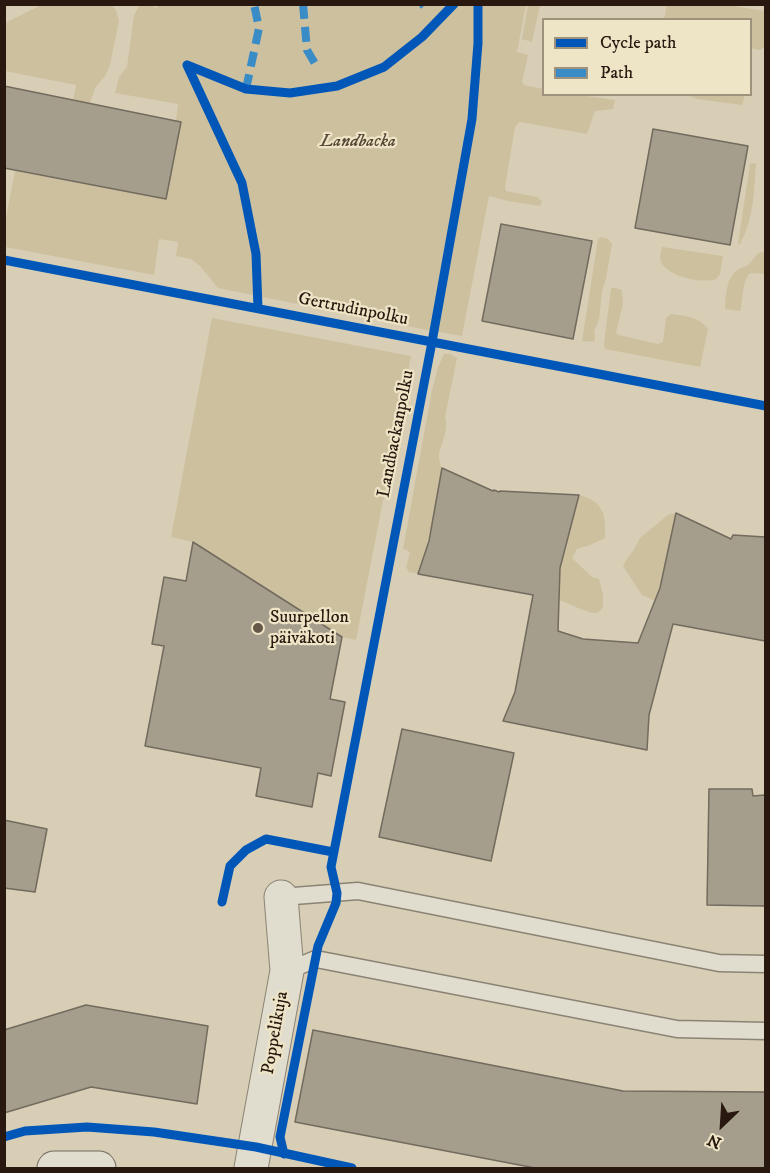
<!DOCTYPE html>
<html>
<head>
<meta charset="utf-8">
<style>
  body { margin:0 }
  #map { position:relative; width:770px; height:1173px; overflow:hidden; background:#d7ceb5; font-family:"IM FELL DW Pica",serif }
  canvas { display:block }
  .frame { position:absolute; inset:0; border:6px solid #28180f; pointer-events:none }
  .legend { position:absolute; left:542px; top:18px; width:210px; height:78px; box-sizing:border-box; background:#eee4c6; border:2px solid #9f927d; margin:0; padding:8px 10px; list-style:none; font-size:18px; color:#28180f }
  .legend li { display:flex; align-items:center; gap:12px; height:30px }
  .legend b { width:30px; border:2px solid #9f927d }
  .north { position:absolute; left:692px; top:1095px; width:60px; height:60px; -webkit-text-stroke:4px #eee4c6; paint-order:stroke; rotate:205deg; font-size:16px; font-weight:700; line-height:24px; text-align:center; color:#28180f }
  .north::after { content:''; display:block; margin:auto; width:21px; height:27px; background:#28180f; clip-path:polygon(50% 0,100% 100%,50% 72%,0 100%) }
</style>
</head>
<body>
<div id="map">
<canvas width="770" height="1173"></canvas>
<div class="frame"></div>
<ul class="legend">
<li><b style="height:8px;background:#0057b8"></b>Cycle path</li>
<li><b style="height:8px;background:#3a8cc7"></b>Path</li>
</ul>
<div class="north">N</div>
</div>
<script>
const context = document.querySelector('canvas').getContext('2d');
context.lineJoin = 'round';
function paint(path, color) { context.fillStyle = color; context.fill(path, 'evenodd'); }
function trace(path, color, width, dash) { context.strokeStyle = color; context.lineWidth = width; context.lineCap = dash ? 'butt' : 'round'; context.setLineDash(dash || []); context.stroke(path); }
function drawText(font, color, halo, rows, align = 'center') {
  context.font = font + ' "IM FELL DW Pica",serif'; context.lineWidth = 4.5; context.setLineDash([]); context.textBaseline = 'middle'; context.strokeStyle = halo; context.fillStyle = color; for (const [text, x, y, turn = 0] of rows) {
    context.save(); context.translate(x, y); context.rotate((+turn || 0) * Math.PI / 180); context.textAlign = isNaN(turn) ? turn : align; if (halo) context.strokeText(text, 0, 0); context.fillText(text, 0, 0); context.restore();
  }
}
const green = new Path2D(`
  M48,4l63,1 5,5 3,11 -9,44 -5,11 -10,12 -5,15 -17,-3 3,-15 -71,-14v-48l34,-17z
  M157,4l369,1 -9,47 11,3 -6,27 2,3 19,4 1,5 35,1 36,5 -2,9 -18,2 -8,23 -67,-12 -5,5 -10,60 1,4 31,6 5,4 -2,5 -32,-5 -19,-5 -27,140 -40,-7 -204,-41 -18,-22 -9,-7 -15,-3 2,-14 -19,-3 -5,36 -149,-28v-24l10,-52 150,28 16,-77 -5,-1 2,-17 -63,-11 4,-16 8,-10 7,-52 5,-9c7,-2 12,-2 18,3z
  M528,5h12l-8,37 -10,-3z
  M667,5h60l38,6v36l-6,3 -8,-2 -1,-28 -86,-1z
  M688,95h57l-3,10 -45,-6z
  M756,163c-2,28 -2,56 -16,81h-2l12,-80z
  M601,237l7,2 4,5 -1,5 -5,30 -4,12 -3,29 -5,11 1,8 -1,3 -12,-1 16,-102z
  M662,247l61,9 -3,18 -4,5c-14,5 -48,-2 -55,-17 -2,-5 0,-10 1,-15z
  M762,252l3,1v21l-15,-1c-8,9 -7,24 -9,35l-1,3 -15,-2c1,-13 1,-33 14,-40 4,-2 6,-2 9,-4 6,-5 6,-11 14,-13z
  M611,288h5l6,2 1,14 -7,29 3,2 39,9 5,-2 3,-24 5,-4c15,2 27,2 37,15l-8,38 -95,-18 -1,-5z
  M212,318l199,38 -55,284 -14,-3 -149,-95 -22,-5z
  M444,354h6l7,4 -12,59c4,13 -3,24 -6,37 -1,6 3,12 3,18 -5,35 -13,69 -24,102l-9,-2 -3,-5 4,-14 -3,-3 -4,-1 28,-154 7,-28z
  M579,495c25,7 27,19 26,43l-15,7 -13,4 -5,9 20,19 7,2 4,16v12c-2,3 -5,6 -8,6 -5,1 -30,-11 -36,-13l1,-32z
  M676,513l-16,75 -5,13 -13,-6 -19,-29 3,-6 7,-9 7,-13 29,-24z`);
const building = new Path2D(`
  M4,86l177,36 -15,77 -162,-31z
  M653,129l95,17 -18,99 -95,-17z
  M501,224l91,17 -19,98 -91,-18z
  M442,468l51,23 1,-1 5,2 1,-1 79,4 -19,73 -2,63 25,8 55,4 22,-55 16,-75 55,26 2,-4 32,2v104l-92,-17 -24,91 -2,35 -144,-29 12,-29 18,-97 -115,-21 11,-33z
  M193,542l149,95 -12,62 15,3 -14,74 -13,-3 -6,34 -56,-11 5,-28 -116,-22 19,-100 -12,-2 12,-67 22,4z
  M402,729l112,24 -23,108 -112,-24z
  M709,789h43l1,7 12,-1v111l-58,-1z
  M4,820l43,9 -12,63 -31,-4z
  M86,1005l122,21 -11,78 -106,-17 -87,26v-83z
  M313,1030l310,61 142,1v76h-230l-240,-46z`);
const lane = new Path2D(`
  M281,897l77,-6 361,72 47,1
  M287,971l29,-12 361,70 89,2`);
const street = new Path2D(`
  M251,1168l36,-197 -6,-74`);
const secondary = new Path2D(`
  M54,1168h45`);
const quiet = new Path2D(`
  M303,4l4,46 10,17
  M422,4l2,2
  M246,89l13,-61 -5,-24`);
const cycleway = new Path2D(`
  M187,65l59,24 44,4 47,-7 47,-19 38,-30 32,-33
  M187,65l55,118 14,71 2,54
  M4,260l762,146
  M222,902l8,-36 16,-16 20,-11 67,13
  M4,1137l21,-6 62,-4 67,5 102,15 96,21
  M284,1154l-4,-17 38,-191 18,-43 1,-10 -6,-26 101,-525 40,-223 6,-76v-39`);
const markers = [
  [258,628,6,"#655849"]
];
const parkNames = [
  ["Landbacka",358,142]
];
const streetNames = [
  ["Gertrudinpolku",353,310,11],
  ["Landbackanpolku",397,434,-79],
  ["Poppelikuja",276,1033,-80]
];
const poiNames = [
  ["Suurpellon",270,618],
  ["päiväkoti",270,639]
];
paint(green, '#cdc09f');
paint(building, '#a59e8d');
trace(building, '#726b5e', 1.5);
trace(lane, '#8b8375', 19);
trace(street, '#8b8375', 35);
trace(secondary, '#726b5e', 35);
trace(lane, '#e0dcce', 16);
trace(street, '#e0dcce', 33);
trace(secondary, '#e0dcce', 33);
trace(quiet, '#3a8cc7', 8, [15, 8]);
trace(cycleway, '#0057b8', 9);
for (const [x, y, r, color] of markers) { const dot = new Path2D(); dot.arc(x, y, r, 0, 2 * Math.PI); context.fillStyle = color; context.fill(dot); trace(dot, '#eee4c6', 2); }
drawText('italic 18px', '#574735', '#eee4c6', parkNames);
drawText('18px', '#28180f', '#eee4c6', streetNames);
drawText('18px', '#28180f', '#eee4c6', poiNames, 'left');
</script>
</body>
</html>
